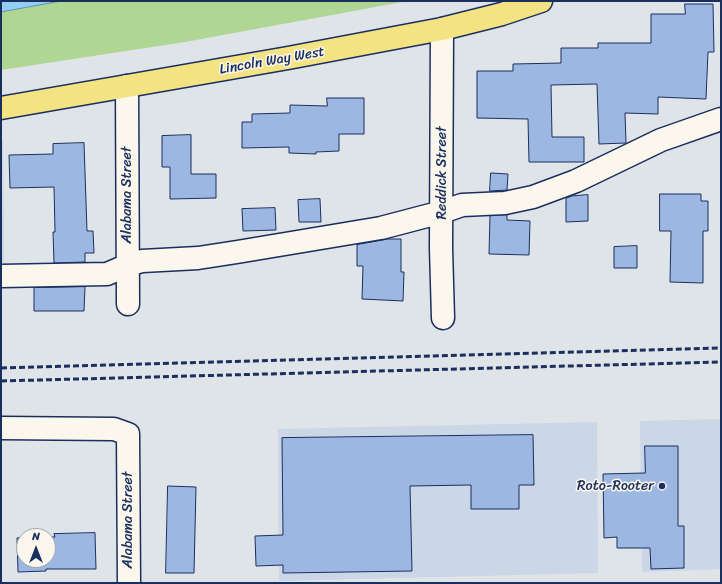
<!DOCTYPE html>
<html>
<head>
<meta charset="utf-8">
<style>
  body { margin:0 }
  #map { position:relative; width:722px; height:584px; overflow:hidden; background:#dfe4e9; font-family:Sriracha,sans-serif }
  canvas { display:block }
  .frame { position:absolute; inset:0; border:2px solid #1b2f5e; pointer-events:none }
  .north { position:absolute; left:16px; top:528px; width:40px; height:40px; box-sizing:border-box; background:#fbf7ec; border:1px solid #a1a7b3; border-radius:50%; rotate:0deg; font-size:11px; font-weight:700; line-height:16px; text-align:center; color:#1b2f5e }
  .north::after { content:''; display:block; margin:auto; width:14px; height:18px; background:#1b2f5e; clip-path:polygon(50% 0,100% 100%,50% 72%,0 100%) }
</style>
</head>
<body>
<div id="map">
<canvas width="722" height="584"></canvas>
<div class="frame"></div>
<div class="north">N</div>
</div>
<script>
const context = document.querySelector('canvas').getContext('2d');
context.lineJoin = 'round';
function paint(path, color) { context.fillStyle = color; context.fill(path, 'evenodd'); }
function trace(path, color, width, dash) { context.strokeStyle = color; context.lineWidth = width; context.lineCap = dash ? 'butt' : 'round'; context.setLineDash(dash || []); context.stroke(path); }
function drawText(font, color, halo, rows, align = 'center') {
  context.font = font + ' Sriracha,sans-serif'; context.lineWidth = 3; context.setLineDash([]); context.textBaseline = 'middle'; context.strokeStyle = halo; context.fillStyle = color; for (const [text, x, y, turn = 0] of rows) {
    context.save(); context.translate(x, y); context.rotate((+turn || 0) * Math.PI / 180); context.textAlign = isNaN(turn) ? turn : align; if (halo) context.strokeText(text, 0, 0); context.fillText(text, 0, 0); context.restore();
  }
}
const built = new Path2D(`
  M1,140h2l1,122h-3z
  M721,419v150l-79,3 -2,-151z
  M597,422l1,151 -319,8 -1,-152z`);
const green = new Path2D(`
  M61,1h347l-223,41 -184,28v-58z`);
const water = new Path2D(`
  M1,1h60l-60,11z`);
const building = new Path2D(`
  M685,4h28l1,48h-6l-2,47 -48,-2v17l-33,-1 1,30 -27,1 -2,-60 -46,1 1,52h32v25h-55l-1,-43 -51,-1v-47h36v-7l48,-1v-15h37v-5h53v-29h34z
  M327,98h37v36h-25v17l-23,1v2l-27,-1v-6l-47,1v-26h10v-8l38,-1v-8l37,1z
  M191,135v39h25v24l-46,1v-32h-8v-31z
  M84,143l3,88h6l1,22h-9v9l-31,1 -1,-31h2l-1,-45 -44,1 -1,-33 44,-1v-10z
  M491,173l17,1 -1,16 -17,1z
  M660,194h41v7h7v30h-5v52l-33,-1 1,-51h-11z
  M588,195v26l-22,1v-24l6,-2z
  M320,199l1,23h-22l-1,-22z
  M275,208l1,22 -33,1 -1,-22z
  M507,215v5l23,1 -1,34 -40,-1 1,-38z
  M388,239h13v33h3l-1,29 -41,-2 1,-33h-6v-21z
  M637,246v22h-23v-21z
  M85,287l-1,24h-50v-23z
  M533,435l1,50h-15v24h-48v-24l-61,1 2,85 -129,2v-8l-27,1 -1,-30 28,-1 -1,-97z
  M645,446h33v80h6v42l-33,1 -1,-21h-33v-11l-13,1 -1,-64 42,-1z
  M168,486l28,1 -2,86h-28z
  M95,533l1,36h-50v2l-28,1 -1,-34 7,-1v23h24v-23h7l-1,-3z`);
const minor = new Path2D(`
  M442,29l-1,219 2,70
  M127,86l1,218
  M1,276l106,-2 21,-9 14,-4 56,-3 39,-6 144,-24 61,-16 20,-7 43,-2 28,-6 43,-16 85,-41 60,-21
  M1,428l113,1 14,5 1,149`);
const major = new Path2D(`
  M1,108l287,-50 154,-29 60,-15 39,-13`);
const rail = new Path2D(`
  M1,368l720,-20
  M1,381l720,-19`);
const markers = [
  [662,486,4,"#1b2f5e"]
];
const streetNames = [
  ["Lincoln Way West",272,61,-10],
  ["Reddick Street",442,173,-90],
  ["Alabama Street",127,195,-90],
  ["Alabama Street",128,520,-90]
];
const poiNames = [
  ["Roto-Rooter",654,486]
];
paint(built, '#cbd6e7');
paint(green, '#afd692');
paint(water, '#92cff3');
trace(water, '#628fb7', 1);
paint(building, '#9db7e3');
trace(building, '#1b2f5e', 1);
trace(minor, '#1b2f5e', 25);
trace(major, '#1b2f5e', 25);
trace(minor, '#fbf7ec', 22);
trace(major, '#f4e382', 22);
trace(rail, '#1b2f5e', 3, [6, 3]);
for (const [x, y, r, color] of markers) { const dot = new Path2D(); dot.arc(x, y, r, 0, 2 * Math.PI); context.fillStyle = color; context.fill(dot); trace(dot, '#fbf7ec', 1.5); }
drawText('14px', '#1b2f5e', '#fbf7ec', streetNames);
drawText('14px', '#1b2f5e', '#fbf7ec', poiNames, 'right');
</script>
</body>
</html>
